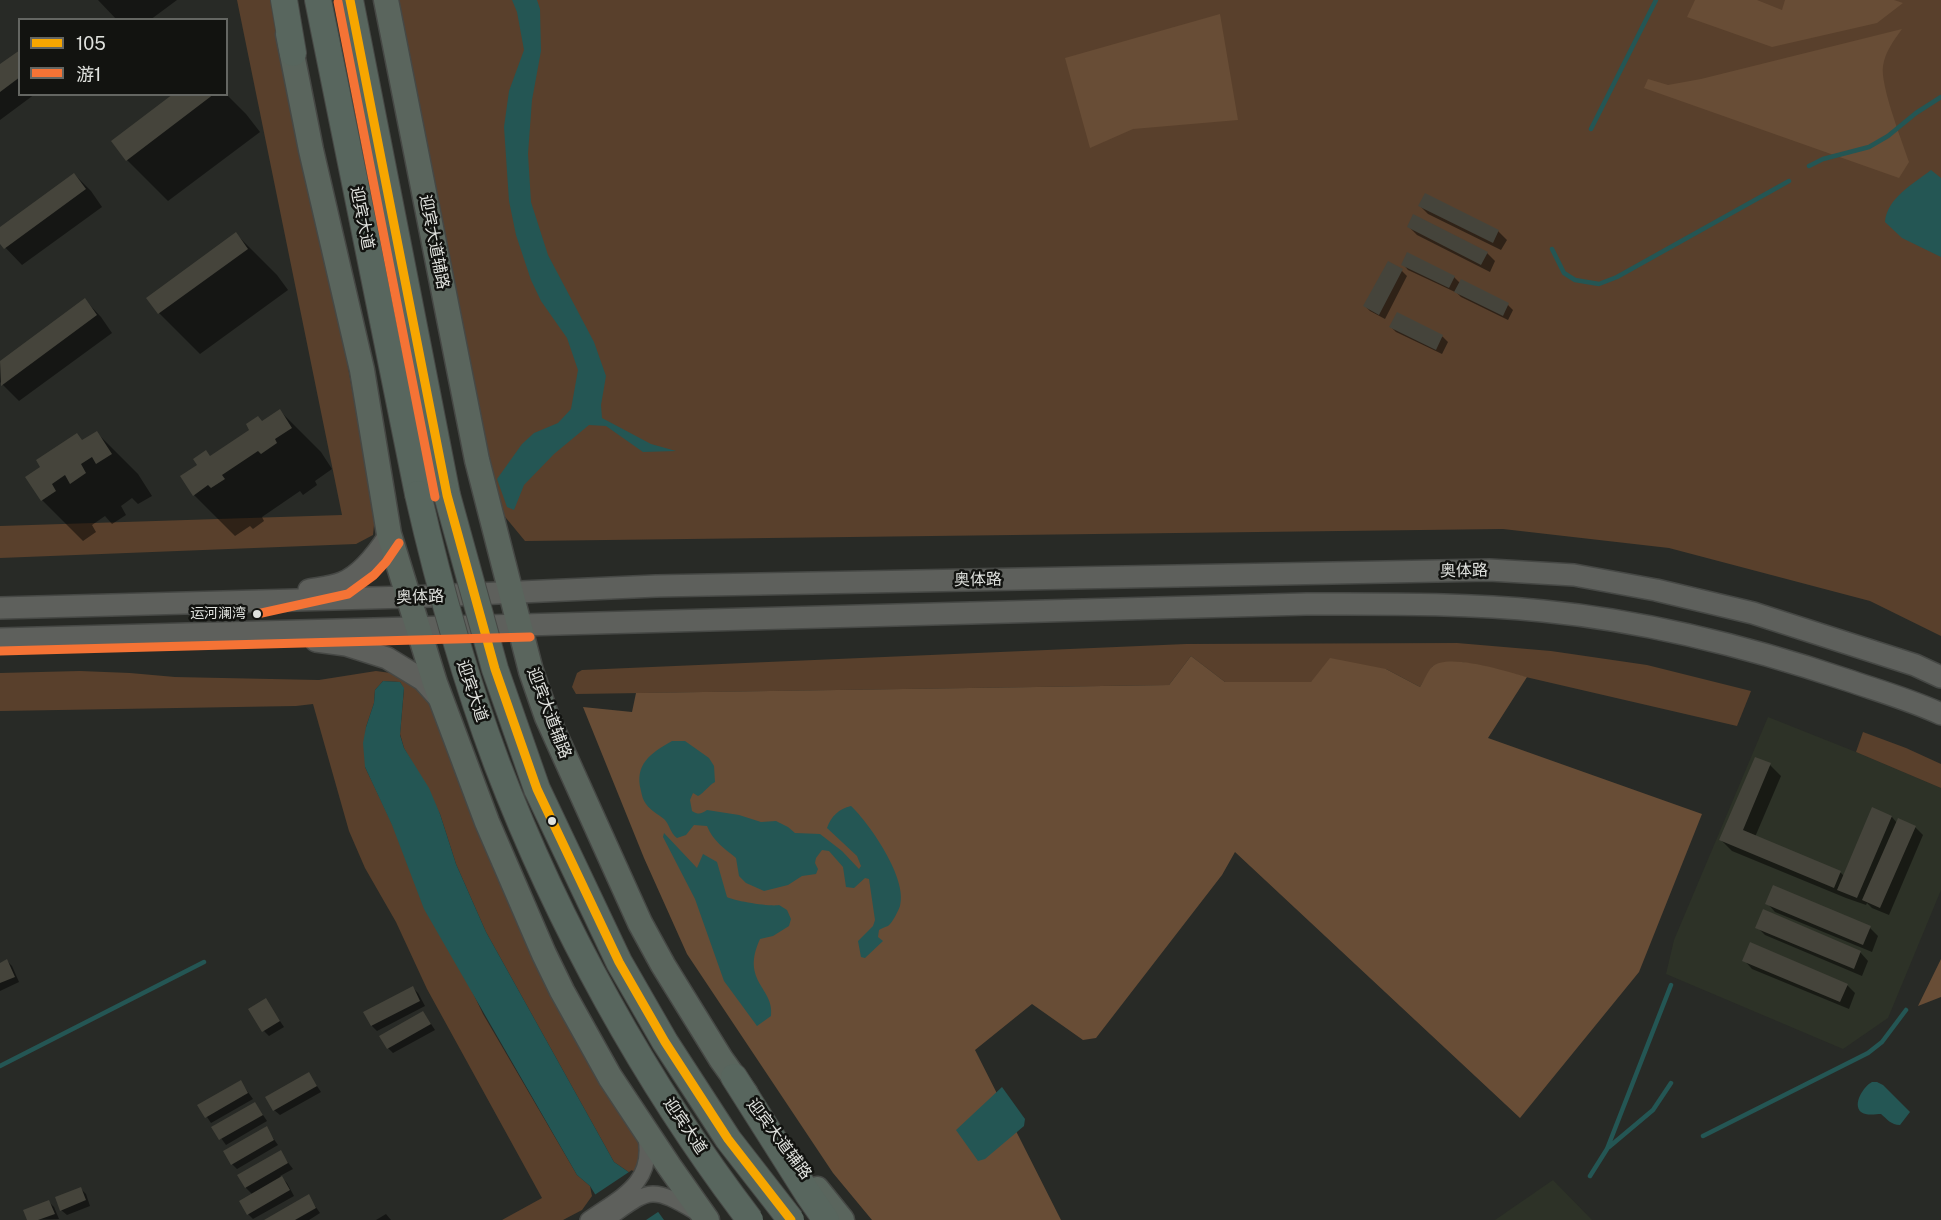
<!DOCTYPE html>
<html>
<head>
<meta charset="utf-8">
<style>
  body { margin:0 }
  #map { position:relative; width:1941px; height:1220px; overflow:hidden; background:#282a26; font-family:"Public Sans","Noto Sans SC",sans-serif }
  canvas { display:block }
  .legend { position:absolute; left:18px; top:18px; width:210px; height:78px; box-sizing:border-box; background:#121310; border:2px solid #646662; margin:0; padding:8px 10px; list-style:none; font-size:18px; color:#e0e2de }
  .legend li { display:flex; align-items:center; gap:12px; height:30px }
  .legend b { width:30px; border:2px solid #646662 }
</style>
</head>
<body>
<div id="map">
<canvas width="1941" height="1220"></canvas>
<ul class="legend">
<li><b style="height:8px;background:#f7a600"></b>105</li>
<li><b style="height:8px;background:#f57335"></b>游1</li>
</ul>
</div>
<script>
const context = document.querySelector('canvas').getContext('2d');
context.lineJoin = 'round';
function paint(path, color) { context.fillStyle = color; context.fill(path, 'evenodd'); }
function trace(path, color, width, dash) { context.strokeStyle = color; context.lineWidth = width; context.lineCap = dash ? 'butt' : 'round'; context.setLineDash(dash || []); context.stroke(path); }
function drawText(font, color, halo, rows, align = 'center') {
  context.font = font + ' "Public Sans","Noto Sans SC",sans-serif'; context.lineWidth = 5; context.setLineDash([]); context.textBaseline = 'middle'; context.strokeStyle = halo; context.fillStyle = color; for (const [text, x, y, turn = 0] of rows) {
    context.save(); context.translate(x, y); context.rotate((+turn || 0) * Math.PI / 180); context.textAlign = isNaN(turn) ? turn : align; if (halo) context.strokeText(text, 0, 0); context.fillText(text, 0, 0); context.restore();
  }
}
const built = new Path2D(`
  M1768,717l88,35 85,36v102l-53,128 -45,31 -177,-75 8,-34z
  M1553,1180l39,40h-97z`);
const green = new Path2D(`
  M237,0h44l94,515 -2,20 -17,9 -356,14v-32l342,-11z
  M380,0h1561v636l-71,-35 -201,-53 -166,-19 -978,12 -52,-63z
  M1457,643l94,8 96,14 104,26 -14,35 -276,-64 -28,4 -13,21 -34,-18 -75,13h-86l-34,-26 -22,29 -593,9 -4,-7 5,-14 5,-3 604,-26z
  M80,671l50,2 45,4 144,3 57,-9 15,2 19,9 34,31 205,449 -19,11 -16,-11 -128,-230 -30,-68 -16,-50 -36,-66 -4,-14 4,-45 -4,-7 -17,-1 -8,9 -1,13 -8,24 -1,40 118,247 94,161 13,11 2,10 -10,14 -19,10h-61l40,-22 -115,-209 -31,-67 -31,-54 -16,-37 -36,-127 -17,2 -296,5v-38z
  M1863,732l43,16 35,16v24l-85,-36z`);
const forest = new Path2D(`
  M1695,0h62l25,10 3,-10h109l9,3 -26,20 -105,24 -85,-30z
  M1220,14l18,106 -105,9 -43,19 -25,-90z
  M1902,29c-8,11 -17,23 -19,37 -3,19 19,75 26,96l-10,16 -255,-90 4,-9 20,6 33,-6z
  M1191,656l34,26h86l19,-24 56,11 34,18c4,-6 7,-15 12,-20 15,-15 76,5 95,10l-39,61 214,76 -63,158 -119,146 -285,-266 -13,23 -126,163 -13,2 -51,-36 -57,46 86,170h-189l-39,-47 -146,-219 -43,-96 -61,-151 49,5 4,-19 533,-8z
  M1941,959v38l-23,9z`);
const water = new Path2D(`
  M512,0h25l3,9 1,42 -9,49 -4,54 3,48 17,53 46,87 12,34 -5,29 1,13 49,26 25,7 -33,1 -37,-26 -17,-1 -35,29 -30,31 -10,25 -7,-3 -10,-28 25,-35 12,-11 24,-10 13,-14 7,-39 -11,-32 -26,-37 -10,-21 -15,-45 -7,-34 -5,-74 5,-36 15,-41 -7,-38z
  M1931,170l10,8v79l-39,-19 -17,-16c2,-24 28,-38 46,-52z
  M383,681l17,1 4,6 -4,47 4,13 25,40 11,26 16,50 30,68 128,230 16,11 34,47h-53l-21,-34 -13,-11 -153,-266 -32,-84 -27,-58 -2,-24 3,-16 8,-24 1,-13z
  M672,741h13l24,17 5,8 1,16c-7,4 -10,10 -17,14l-5,-3 -3,7 2,11c7,4 9,3 15,-1l32,5 22,7 15,-1 12,6 7,6 25,1 22,17 17,18 2,-3 -4,-10 -30,-28c4,-12 12,-19 24,-22 19,18 57,73 49,100 -2,5 -7,16 -12,20 -3,1 -6,2 -9,4l-1,7 5,4 -18,17 -4,-1 -3,-16 15,-15 2,-6 -6,-41 -4,-1 -11,10 -8,-1 -3,-20 -14,-16 -7,-1 -6,8 -1,5 3,6 -2,5 -14,2 -14,9 -24,6 -18,-8 -7,-7 -3,-18c-12,-10 -23,-17 -29,-32l-13,-1 -8,10 -9,3c-7,-5 -7,-13 -13,-19 -6,-5 -13,-8 -18,-15 -3,-4 -4,-8 -5,-13 -7,-27 10,-38 31,-50z
  M664,833l33,35 6,-14 14,8 10,35c7,4 44,10 52,8l8,5 4,9 -2,7 -16,10 -13,3c-20,43 15,49 11,77l-14,10 -33,-45 -29,-82 -32,-62z
  M1872,1082h5l6,3 27,27 -10,13c-9,0 -13,-6 -19,-11 -5,0 -15,2 -20,-2 -9,-8 3,-26 11,-30z
  M1002,1087l23,32 -1,7 -39,33 -7,2 -22,-31z`);
const pier = new Path2D(`
  M632,1170l29,40 -15,10h-39l-14,-24z`);
const shadow = new Path2D(`
  M98,0h79l-27,20h-33z
  M20,51v43h15l-35,26v-54z
  M176,94h50l20,20 14,18 -92,69 -41,-41z
  M74,174l17,17 11,16 -80,58 -22,-23v-13z
  M1425,195l73,36 9,9 -6,10 -73,-36 -8,-8z
  M1409,227l78,26 8,8 -5,11 -73,-37z
  M236,234l41,41 11,15 -88,64 -41,-41 -11,-15z
  M1408,254l46,23 6,6 48,22 5,5 -5,10 -47,-23 -6,-6v1l-47,-22 -5,-6z
  M1388,263l14,8 5,5 -22,43 -15,-8 -5,-5z
  M85,300l16,17 11,16 -93,68 -19,-19v-19z
  M1397,314l46,23 5,5 -6,12 -46,-22 -5,-5z
  M280,411l41,41 11,17 -17,12 2,4 -14,10 -3,-4 -38,26 2,4 -11,8 -3,-3 -15,10 -41,-41 17,-38z
  M96,432l42,42 14,22 -14,8 -6,-6 -11,8 5,9 -14,9 -7,-8 -13,9 4,7 -13,9 -41,-41 -15,-23z
  M1770,765l11,11 -26,61 86,36 4,4 28,-68 19,8 5,6 18,4 8,8 -34,80 -17,-7 -5,-5 -1,2 -20,-7 -114,-47 -11,-11z
  M1767,903l103,25 8,8 -6,16 -97,-40z
  M1757,927l103,25 8,9 -6,15 -97,-41z
  M1744,960l103,25 8,8 -6,16 -97,-40z
  M7,961l5,5 7,16 -19,9v-27z
  M413,988l5,5 7,13 -48,25 -5,-5 -7,-13z
  M266,1000l18,27 -15,9 -5,-5z
  M423,1012l12,18 -42,23 -5,-5z
  M309,1074l12,18 -41,23 -6,-5z
  M240,1081l13,18 -42,24 -12,-18z
  M255,1103l12,18 -41,24 -13,-18z
  M266,1128l12,17 -41,24 -5,-5z
  M280,1152l13,17 -13,7 7,7 7,13 -41,23 -5,-5 5,-19 -7,-7 -7,-13z
  M81,1189l5,5 4,12 -23,9 -6,-5z
  M308,1196l12,17 -11,7h-42z
  M49,1202l5,5 5,12 -30,1z
  M386,1214l5,6h-15z`);
const stream = new Path2D(`
  M1591,129l65,-129
  M1809,166l14,-7 46,-12 19,-11 28,-23 25,-16
  M1552,249l12,24 11,7 24,4 18,-7 172,-96
  M0,1066l204,-104
  M1703,1136l165,-83 14,-11 24,-32
  M1609,1147l44,-37 18,-27
  M1590,1176l17,-27 64,-164`);
const building = new Path2D(`
  M20,50v27l-20,15v-28z
  M173,94h41l-88,67 -15,-20z
  M74,173l12,16 -82,60 -4,-5v-17z
  M1425,193l74,37 -6,13 -75,-37z
  M1413,214l75,38 -7,13 -74,-38z
  M236,232l12,17 -90,65 -12,-16z
  M1407,252l48,24 -6,12 -48,-23z
  M1388,261l15,8 -24,46 -16,-9z
  M1461,279l48,24 -6,13 -49,-24z
  M85,298l12,17 -96,71 -1,-25z
  M1397,312l46,23 -7,15 -47,-23z
  M280,409l12,19 -17,11 2,4 -16,11 -3,-3 -36,24 3,4 -14,9 -3,-3 -15,11 -13,-20 17,-11 -4,-6 13,-9 4,6 39,-26 -3,-6 12,-8 4,5z
  M97,431l15,23 -16,10 -4,-7 -11,7 5,9 -16,11 -5,-9 -13,9 4,7 -15,10 -16,-24 15,-10 -4,-7 41,-27 5,7z
  M1755,757l16,6 -28,67 98,41 -7,17 -115,-48z
  M1872,807l20,9 -35,82 -20,-8z
  M1898,818l18,8 -36,82 -18,-8z
  M1773,885l98,41 -8,19 -98,-41z
  M1763,909l98,42 -7,18 -99,-41z
  M1750,942l98,42 -8,18 -98,-41z
  M7,959l8,18 -15,6v-20z
  M413,986l7,15 -49,25 -8,-14z
  M266,998l14,23 -18,11 -14,-23z
  M423,1011l8,13 -44,25 -8,-13z
  M309,1072l8,14 -44,25 -8,-14z
  M241,1080l7,13 -43,25 -8,-13z
  M255,1102l8,13 -44,25 -8,-13z
  M267,1126l7,14 -43,25 -8,-14z
  M281,1150l7,13 -43,25 -8,-13z
  M282,1176l8,14 -43,25 -8,-14z
  M81,1187l5,13 -26,11 -5,-14z
  M309,1194l7,14 -21,12h-31z
  M49,1200l6,14 -17,6h-11l-4,-10z`);
const minor = new Path2D(`
  M588,1220c32,-23 66,-36 58,-82
  M606,1220c43,-30 43,-36 90,-8`);
const secondary = new Path2D(`
  M309,590c11,-2 23,-3 33,-7 20,-8 36,-30 47,-47
  M0,608l408,-11 248,-11 833,-16 85,5 82,15 97,23 162,52 26,12
  M0,639l1307,-35c79,0 157,-1 236,7 103,10 206,36 304,69 32,11 64,20 94,34
  M316,641l30,4 41,13 36,22 16,18`);
const primary = new Path2D(`
  M386,0l91,460 54,211 16,46 93,206 23,42 58,94 25,35
  M288,34l23,116 51,220 27,164 46,149 52,139 57,132 18,37 48,86 59,89 38,54
  M817,1189l25,31`);
const trunk = new Path2D(`
  M284,0l9,53
  M318,0l100,494
  M350,0l97,495
  M734,1077l74,117 18,26`);
const trunkBridge = new Path2D(`
  M418,494c21,92 46,182 79,270 61,160 150,321 253,456
  M447,495l48,174 42,120 82,173 46,80 63,97 63,81`);
const bus1 = new Path2D(`
  M350,0l97,495 48,174 42,120 82,173 46,80 63,97 63,81`);
const bus2 = new Path2D(`
  M338,2l97,495
  M257,614l91,-20 26,-19 12,-13 13,-19
  M0,651l530,-14`);
const markers = [
  [257,614,5,"#e0e2de"],
  [552,821,5,"#e0e2de"]
];
const busNames = [
  ["运河澜湾",246,614]
];
const streetNames = [
  ["迎宾大道",362,218,79],
  ["迎宾大道辅路",434,242,79],
  ["奥体路",1464,571,-1],
  ["奥体路",978,580,-1],
  ["奥体路",420,597,-2],
  ["迎宾大道",472,691,71],
  ["迎宾大道辅路",549,713,69],
  ["迎宾大道",685,1126,56],
  ["迎宾大道辅路",779,1139,53]
];
paint(built, '#2d3227');
paint(green, '#59402c');
paint(forest, '#684d36');
paint(water, '#245654');
paint(pier, '#282a26');
paint(shadow, '#0007');
trace(stream, '#245654', 4.5);
paint(building, '#45443b');
trace(minor, '#464845', 18);
trace(secondary, '#464845', 24);
trace(primary, '#464845', 27);
trace(trunk, '#464845', 28);
trace(minor, '#5e605c', 15);
trace(secondary, '#5e605c', 21);
trace(primary, '#5a655d', 24);
trace(trunk, '#58665e', 26);
trace(trunkBridge, '#464845', 28, []);
trace(trunkBridge, '#58665e', 26);
trace(bus1, '#f7a600', 9);
trace(bus2, '#f57335', 9);
for (const [x, y, r, color] of markers) { const dot = new Path2D(); dot.arc(x, y, r, 0, 2 * Math.PI); context.fillStyle = color; context.fill(dot); trace(dot, '#121310', 2); }
drawText('14px', '#e0e2de', '#121310', busNames, 'right');
drawText('16px', '#e0e2de', '#121310', streetNames);
</script>
</body>
</html>
